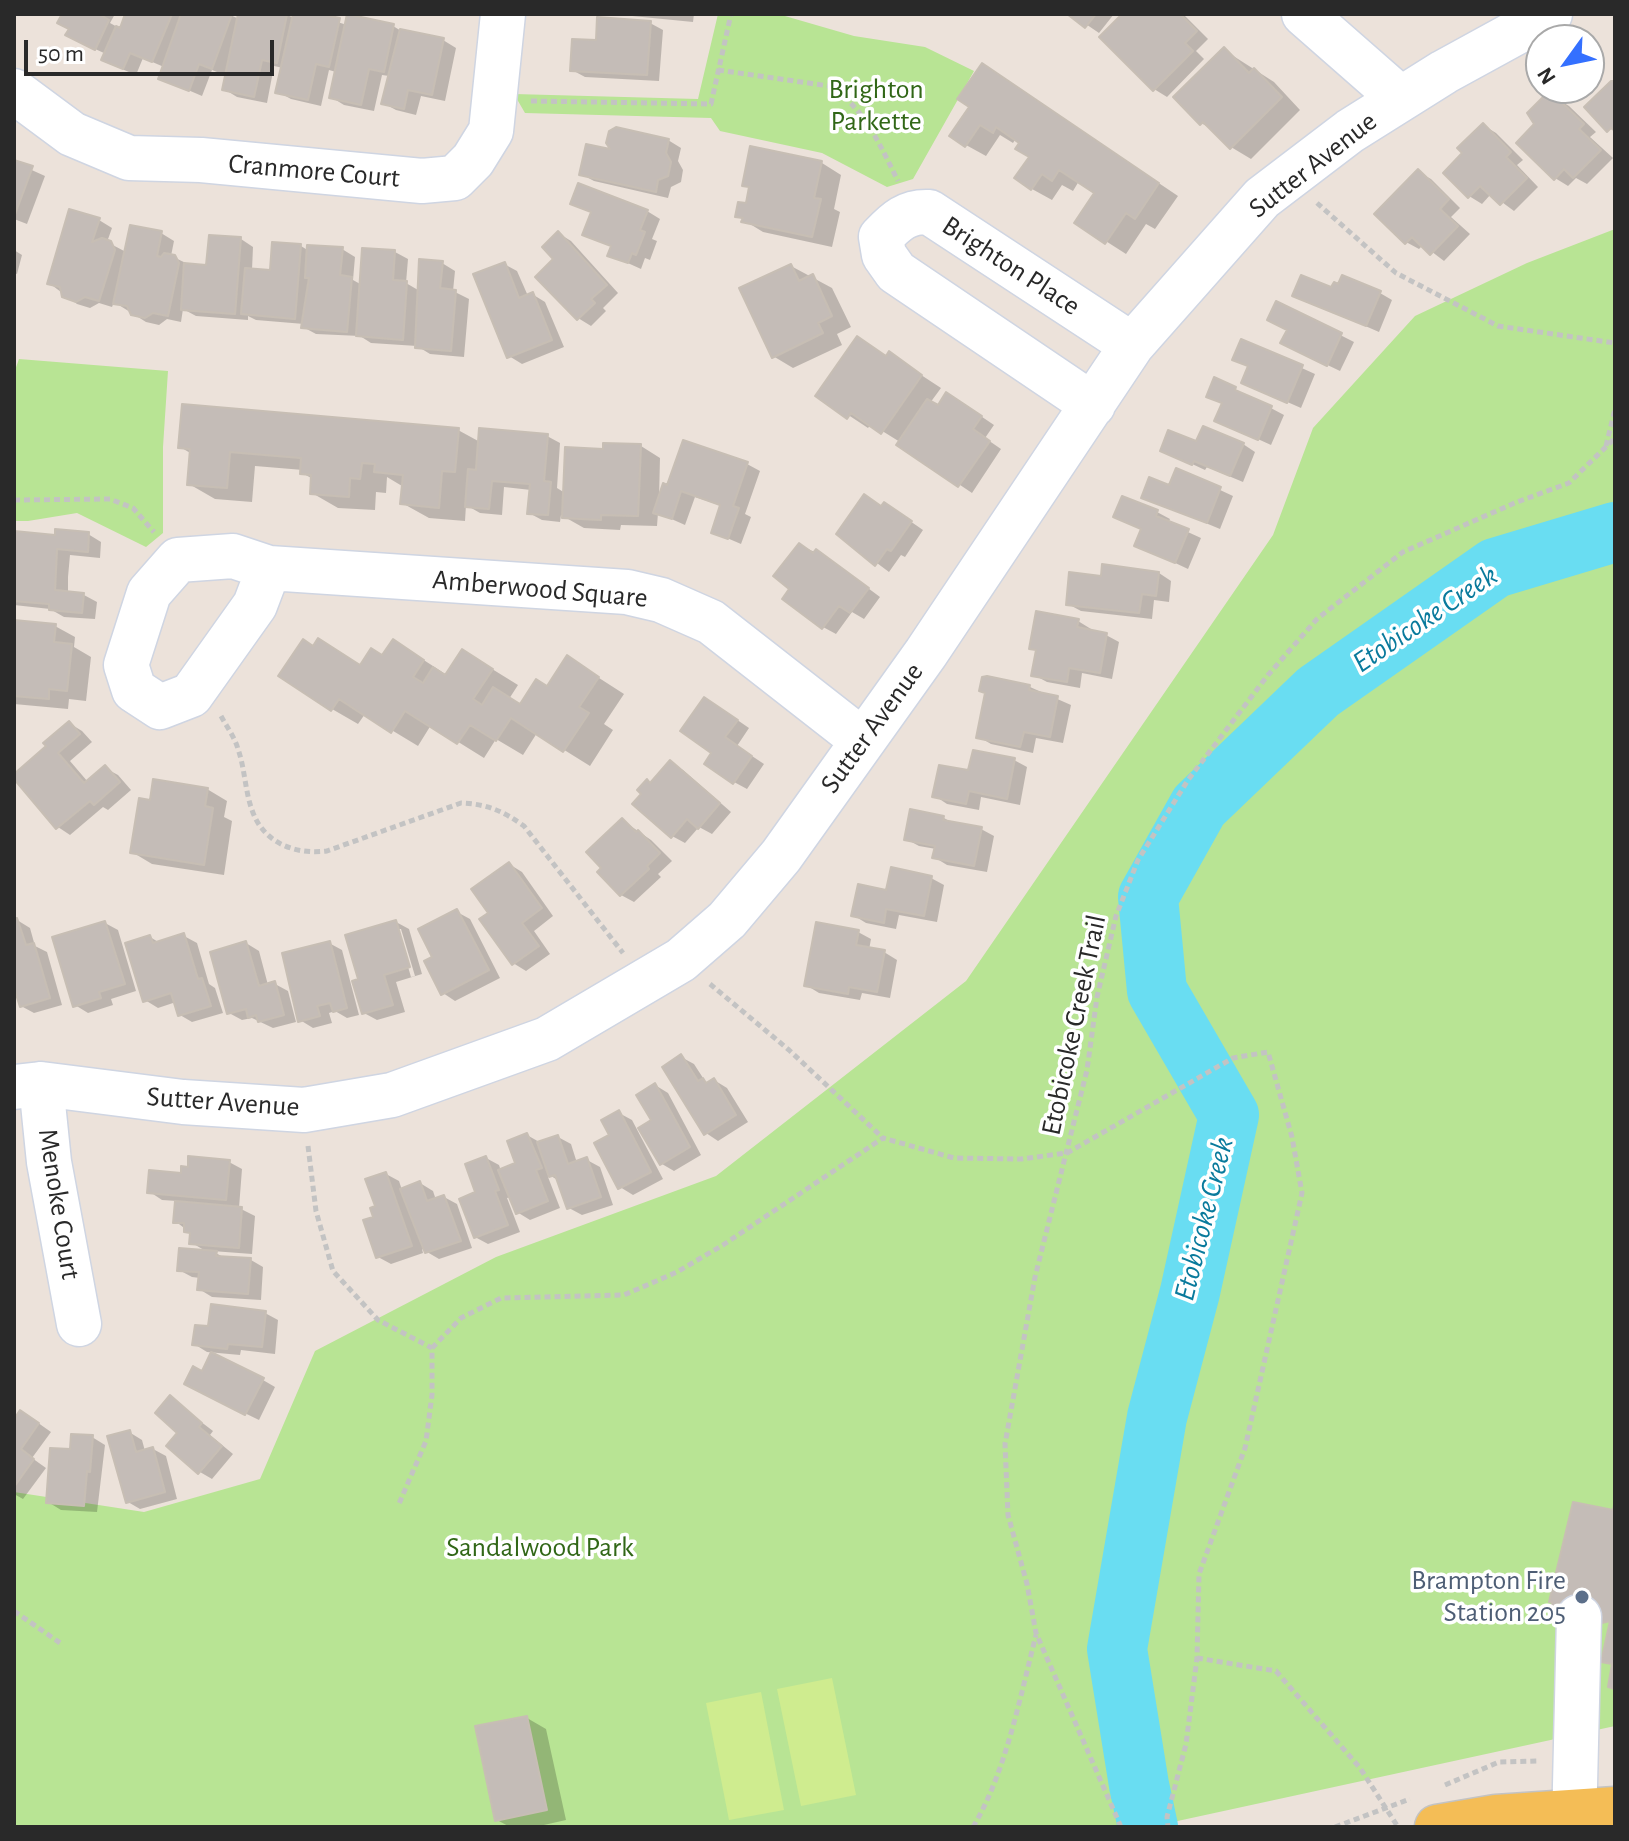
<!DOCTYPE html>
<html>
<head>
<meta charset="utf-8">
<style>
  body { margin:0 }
  #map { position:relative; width:1629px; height:1841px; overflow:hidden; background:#ece2da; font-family:"Alegreya Sans",sans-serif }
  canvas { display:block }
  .frame { position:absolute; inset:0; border:16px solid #292929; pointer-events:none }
  .north { position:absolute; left:1525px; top:24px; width:80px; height:80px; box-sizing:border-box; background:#fff; border:2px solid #a9a9a9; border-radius:50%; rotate:237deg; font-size:22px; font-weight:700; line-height:32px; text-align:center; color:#292929 }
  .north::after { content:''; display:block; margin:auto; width:28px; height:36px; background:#3470ff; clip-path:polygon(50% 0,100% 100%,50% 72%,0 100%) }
  .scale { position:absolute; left:24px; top:40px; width:250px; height:36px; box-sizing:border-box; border:4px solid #292929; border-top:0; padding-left:10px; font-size:24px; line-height:28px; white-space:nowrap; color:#292929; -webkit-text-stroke:6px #fff; paint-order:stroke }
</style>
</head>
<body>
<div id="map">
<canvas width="1629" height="1841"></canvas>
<div class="frame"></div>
<div class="north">N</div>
<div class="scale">50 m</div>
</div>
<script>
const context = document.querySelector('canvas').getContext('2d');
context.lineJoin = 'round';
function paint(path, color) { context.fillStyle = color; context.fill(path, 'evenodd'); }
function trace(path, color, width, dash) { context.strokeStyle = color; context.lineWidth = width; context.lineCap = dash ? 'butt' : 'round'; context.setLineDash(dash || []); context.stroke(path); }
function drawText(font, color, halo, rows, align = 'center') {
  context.font = font + ' "Alegreya Sans",sans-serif'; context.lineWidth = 7; context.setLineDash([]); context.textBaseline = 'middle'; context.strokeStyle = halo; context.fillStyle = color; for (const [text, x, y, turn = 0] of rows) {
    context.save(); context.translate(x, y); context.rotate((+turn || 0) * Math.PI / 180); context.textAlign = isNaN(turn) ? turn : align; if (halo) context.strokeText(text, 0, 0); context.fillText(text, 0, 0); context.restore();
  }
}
const green = new Path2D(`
  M718,14h60l76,22 71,11 49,24 -61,108 -26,8 -65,-34 -102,-22 -9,-13 -186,-5 -11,-19 184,5z
  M1615,229v1497l-465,101h-1136v-335l130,20 116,-33 55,-128 181,-94 220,-81 250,-195 307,-446 40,-107 102,-112 112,-53z
  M19,359l149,12 -5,76v86l-17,14 -69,-34 -49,8h-14v-148z`);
const pitch = new Path2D(`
  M832,1678l24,117 -55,11 -24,-117z
  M761,1692l23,118 -55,10 -23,-117z`);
const shadow = new Path2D(`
  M64,14h51l-5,9 11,6 6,-15h101l11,5 1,-5h45l9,4 1,-4h17l35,11 46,1 10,6 40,8 13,8 -11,53 -24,-5 -5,19 -20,-5 -13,-7 6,-27 -7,-1 -8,36 -30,-6 -13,-8 5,-25 -7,-2 -8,36 -30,-7 -13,-7 5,-24 -9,-2 -7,37 -30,-6 -13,-8 3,-13 -15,-6 -10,26 -42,-18 4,-11 -21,-9 -7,17 -19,-8 -13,-8 2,-5 -26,-12z
  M612,14h82l-1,8z
  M1071,14h43l-15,19z
  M1125,14h58l25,25 -12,12 8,8 -37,38 -13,-8z
  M650,23l13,7 -4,51 -74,-4 -13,-7 26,-27z
  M1224,50l50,32 26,28 -49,49 -20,-12 -16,-16 -14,-8z
  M983,65l195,131 -23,33 -9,-5 -20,30 -50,-32 20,-29 -17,-12 -6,10 -11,-6 -10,15 -20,-11 -15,-11 14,-21 -15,-19 -3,5 -13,-8 -14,21 -20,-11 5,-38z
  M1556,98l13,8 27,26 -6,5 23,21 -26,26 -11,-6 -8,8 -13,-8z
  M1483,125l13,8 27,27 -6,5 21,22 -24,24 -23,-17 -9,10 -13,-8 -4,-43z
  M668,140l13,8 -3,13 5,9 -2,12 -10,5 -3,11 -74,-17 -13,-7 33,-22z
  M752,148l70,15 19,12 -7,34 6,3 -8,35 -69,-15 -26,-16 10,-11 4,-16 -7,-4z
  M14,162l31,14 -18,48 -13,-5z
  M1418,172l13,7 29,29 -9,9 19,17 -26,27 -21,-16 -4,4 -13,-7z
  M573,203l74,8 13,8 -8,20 5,2 -7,19 -5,-2 -4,11 -31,-14 3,-8 -29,-13 8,-21z
  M99,220l13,8 -5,14 19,10 35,-19 13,8 -3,15 17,8 20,3 33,-28 12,8 -1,23 19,2 30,-26 8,5 33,-2 13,8 -2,23 9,5 2,-35 31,2 13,7 -2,24 12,7 24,-27 13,8 -2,20 16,8 -5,58 -34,-3 -13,-8 -46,-3 -11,-7 -44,-2 -13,-7 1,-3 -48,-4 -8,-4v4l-52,-4 -13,-7 -2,13 -14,-3 -8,6 -13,-3 -32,-20 -2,5 -13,-4 -9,5 -13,-4 -28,-21z
  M558,233l13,8 47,52 -15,15 3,3 -15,15 -13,-8 -22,-59z
  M14,250l8,5 -5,19 -3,-1z
  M504,264l13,7 11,25 4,-2 13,8 19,45 -42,17 -13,-8z
  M791,266l41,22 19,39 -14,7 5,11 -49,23 -20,-12z
  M1340,286l40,7 12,7 -13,32 -85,-37 38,-5z
  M1277,303l77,39 -14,29 -44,-21z
  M1242,341l73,33 -14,34 -57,-25 6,-16 -16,-8z
  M889,354l52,34 -11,15 8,4 22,-5 34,23 -9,13 16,11 -29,44 -73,-49 1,-2 -29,-18 -3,4 -50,-33z
  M1235,389l49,26 -13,30 -55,-25 7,-16 -15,-8z
  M458,430l22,12 67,-6 13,7 -3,45 8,5 39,-42 37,-5 19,12 -1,41 10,-12 78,-23 13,7 -15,43 6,3 -10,27 -28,-12 9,-26 -27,-9 -10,28 -27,-12 -1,13 -36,-1 -1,5 -36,-2 -23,-13 -1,7 -18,-2 -13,-7 2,-23 -27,-3 -2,28 -22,-2 -14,-8 -1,16 -36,-3 -27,-15v-17l-15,-9 -1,16 -10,-1 -1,18 -37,-2 -26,-15 1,-14 -11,-6 1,-3 -48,-4 -3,36 -37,-3 -26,-15 3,-30 -12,-7z
  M1197,444h46l12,8 -12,30 -36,-15 -2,3 -43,-20z
  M1177,470l56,26 -13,33 -77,-32 27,-10z
  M882,508l15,4 26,18 -18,27 -4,-2 -12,17 -51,-38z
  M1157,512l13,7 -2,4 33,15 -13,31 -51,-24 6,-15 -27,-13z
  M14,533l43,4 31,-3 13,8 -1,16 -30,-3 -2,22v16l16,2 13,7 -2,17 -31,-2 -14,-8 -36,-4z
  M800,545l29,14 51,38 -16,22 -12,-7 -16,22 -13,-7z
  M1159,573l12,8 -2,21 -15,-2 -2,19 -71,-8 -13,-7 34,-25z
  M1078,621l13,8 -1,3 16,3 13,7 -7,37 -30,-6 -2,15 -33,-6 -13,-7 4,-23 -6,-4z
  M14,622l41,4 20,11 -1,10 17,10 -5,44 -17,-2 -1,10 -54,-5z
  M314,648l48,19 21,-10h36l28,18 16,-24 55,34 -9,14 12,7 27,-17 20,-31 56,36 -20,30 9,6 -23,36 -53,-33 -14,22 -27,-16 -12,19 -53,-33 -13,21 -53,-32 -7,10 -26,-15z
  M1030,687l41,18 -8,38 -27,-5 -3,15 -42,-9 -12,-7z
  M717,706l32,22 -12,18 27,18 -17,25 -13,-7 -20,-30z
  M69,723l13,8 10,11 -22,19 18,21 17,-14 13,7 13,15 -23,20 -5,-3 -33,28 -12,-8 -9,-80z
  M1014,760l13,7 -7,38 -39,-8 -2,13 -32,-6 -12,-8 35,-23z
  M670,763l13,7 48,42 -19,22 -13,-7 -14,16 -13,-7 -21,-52z
  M207,789l20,12 -3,16 8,4 -8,54 -72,-11 -20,-12 20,-50z
  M944,818l10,6 27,5 13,7 -7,36 -40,-7 -13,-8 2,-8 -17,-3 -13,-7z
  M622,820l29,20 21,21 -14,13 3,3 -27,25 -13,-7z
  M509,864l13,8 31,44 -19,15 16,23 -24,17 -13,-8 -23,-50z
  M931,878l13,7 -7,37 -38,-7 -3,14 -30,-6 -13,-8 34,-23z
  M457,912l13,7 30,59 -45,23 -12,-8 -8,-35z
  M17,920l13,8 5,18 12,6 15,53 -28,8 -13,-7 -7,-24v-61z
  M396,922l13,7 13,45 -26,8 9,30 -28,8 -13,-7 -4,-33zM397,929h4l14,47 -4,1z
  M105,923l13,7 18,61 -25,8 2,6 -25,8 -13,-8z
  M858,932l13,7 -2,11 15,2 13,8 -7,38 -28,-5 -2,7 -41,-7 -13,-8z
  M184,936l13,7 12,41 6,4 8,25 -31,9 -12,-7 -4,-13 -18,6 -13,-8 5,-63 10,6z
  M246,943l13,8 9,34 7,-1 13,7 8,31 -23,6 -21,-10 -10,2 -13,-7z
  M329,943l13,7 17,65 -12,3 -12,-7 -6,2 3,10 -19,5 -13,-8z
  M681,1057l13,7 11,17 4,2 5,-3 13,8 21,34 -30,19 -12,-8z
  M655,1085l13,8 33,62 -27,16 -12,-7 -8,-43z
  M619,1113l13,7 31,59 -30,16 -13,-8 -8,-51z
  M527,1135l14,8 17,-6 13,7 6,19 10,-3 13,7 13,38 -31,10 -13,-7 -10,-27 -8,-5 -3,1 12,31 -30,12 -13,-8 -6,-15 -4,1 13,34 -32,12 -13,-7 3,-44 8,-35 13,7 2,6 17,-7z
  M229,1162l13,7 -3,39 16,8 -3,38 -40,-3 13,7 26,2 12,7 -2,33 -49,-3 -13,-8 1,-11 -8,-1 -13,-7 30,-17 -17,-10v-9l-17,-13 2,-20 -15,-1 -12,-8 32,-17z
  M386,1174l13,7 3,9 18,-7 13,8 3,9 8,-3 13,7 15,44 -33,11 -17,-10 1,4 -32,11 -13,-7 -2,-39z
  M265,1313l13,7 -3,34 -34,-4 -1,5 -33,-3 -13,-8 16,-15z
  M203,1373l60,7 12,7 -16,33 -60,-29z
  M170,1398l43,33 -3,4 23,19 -21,25 -12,-7 -20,-40z
  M34,1420l17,12 -19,26 14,10 -23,31 -9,-5v-72z
  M129,1432l13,8 3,11 8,-2 13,7 11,43 -37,10 -12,-7z
  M92,1437l13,8 -8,67 -36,-2 -13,-8 24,-51z
  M527,1718l19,11 20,91 -31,7h-25l-13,-7z`);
const river = new Path2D(`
  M1148,1827l-9,-42 -22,-136 40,-232 33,-125 39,-177 -72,-124 -9,-94 51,-91 119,-114 177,-124 120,-36`);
const building = new Path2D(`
  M62,14h37l10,6 -14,30 -30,-15 4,-6 -12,-6z
  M125,14h47l-20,48 -22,-9 -7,16 -22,-9 15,-34 4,2z
  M181,14h51l-20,55 -13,-5 -10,27 -31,-12z
  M238,14h49l-10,49 -15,-3 -8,37 -32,-7z
  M293,14h28l19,4 -11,49 -13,-3 -8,36 -33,-7z
  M347,14l47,10 -10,48 -15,-3 -8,36 -32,-7z
  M1067,14h29l-11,14z
  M1122,14h58l17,17 -12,12 8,8 -40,40 -54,-54z
  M597,17l54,4 -4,54 -77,-4 2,-32 24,1z
  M400,29l44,9 -12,57 -24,-5 -4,19 -23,-5z
  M1224,47l25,26 5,-5 28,29 -52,52 -27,-27 -3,3 -27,-28z
  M982,63l177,120 -24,36 -9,-6 -21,31 -31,-21 20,-30 -35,-23 -7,11 -10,-7 -11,16 -17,-12 15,-21 -14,-8 4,-6 -23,-16 -3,6 -13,-8 -15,22 -16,-11 20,-29 -12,-8z
  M1611,81h4v50l-4,-3 -4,4 -23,-25z
  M1547,93l6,5 2,-2 29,28 -5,5 22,21 -28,28 -9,-9 -10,11 -38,-37 18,-19 -7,-11z
  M1483,123l28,29 -5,5 21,21 -27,27 -20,-19 -12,12 -25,-25 19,-20 -5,-5z
  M616,127l53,12 -3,14 5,9 -3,14 -10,4 -2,12 -77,-17 7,-31 24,5 -4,-6 3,-12z
  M750,146l72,15 -8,37 7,1 -9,38 -71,-15 2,-4 -8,-1 3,-15 8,1 3,-16 -7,-1z
  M14,160l19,6 -19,51z
  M1418,169l31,30 -9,10 18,17 -28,29 -18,-18 -7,7 -31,-30z
  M578,183l70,27 -8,20 5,2 -9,23 -4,-2 -4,10 -21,-7 4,-10 -29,-11 9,-23 -21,-8z
  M69,209l31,9 -8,24 10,-4 9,3 4,9 -16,51 -14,-4 -9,5 -14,-5 -2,-10 -13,-3z
  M130,225l32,6 -5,25 4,1 3,-4 11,2 4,8 -11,53 -15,-3 -8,5 -14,-3 -4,-9 -14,-2z
  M558,231l49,54 -16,14 4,4 -18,17 -42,-43 18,-18 -11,-12z
  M209,235l32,2 -6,77 -54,-4 3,-47 22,2z
  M272,242l29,2 -6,75 -54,-5 4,-46 25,2z
  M307,245l36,2 -3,28 12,2 -5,55 -46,-4 8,-50h-4z
  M362,248l33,2 -2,30 14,1 -4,59 -47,-4z
  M419,259l24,2 -3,27 16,2 -5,61 -36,-3z
  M505,262l14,36 14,-6 19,48 -45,18 -34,-84z
  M791,264l8,17 14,-7 19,42 -14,7 5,10 -51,25 -33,-70z
  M1301,275l30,12 3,-5 4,2 4,-9 39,16 -15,35 -74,-30z
  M1276,301l66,32 -15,33 -47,-23 7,-13 -20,-10z
  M857,336l29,20 3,-5 33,24 -41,59 -30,-21 -4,6 -32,-23z
  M1241,339l62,26 -16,38 -46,-20 7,-17 -16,-6z
  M1214,377l22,10 -1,3 37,16 -14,34 -44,-19 8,-18 -16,-6z
  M946,392l36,24 -9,13 17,12 -32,46 -62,-42 31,-46 11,6z
  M182,404l277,24 -4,44 -13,-1 -3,37 -39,-4 3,-29 -29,-3 1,-8 -13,-1 -2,16 -10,-1 -1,19 -39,-3 1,-19 -11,-1 1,-16 -71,-6 -3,36 -40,-3 3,-36 -12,-1z
  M1203,426l41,17 -14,33 -36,-15 -2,4 -32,-14 8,-21 28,11z
  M479,428l69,6 -4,47 7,1 -3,33 -21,-1 3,-30 -38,-3 -3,28 -24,-2 3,-38 8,1z
  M683,440l65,22 -15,44 6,2 -11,31 -17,-6 9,-28 -39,-14 -9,28 -19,-6 10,-30 4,2z
  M603,443l38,1 -3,72 -37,-1v5l-39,-2 3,-71 38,2z
  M1176,468l45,19 -14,36 -66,-25 8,-21 20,8z
  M864,494l17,12 3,-4 28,19 -21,30 -4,-2 -12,17 -39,-32z
  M1122,496l36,14 -2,6 33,13 -14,34 -41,-17 7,-17 -28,-12z
  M55,529l34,3 -1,20 -31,-3 -1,20 -1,21 29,3 -2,20 -33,-3v-6l-35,-3v-70l41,4z
  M799,543l14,10 3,-4 53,39 -19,25 -11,-7 -17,23 -40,-30 7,-10 -16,-13z
  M1102,564l57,8 -3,24 -14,-2 -3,19 -73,-8 3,-33 32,4z
  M1036,611l43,8 -2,8 30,6 -7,40 -31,-5 -2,14 -36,-6 5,-26 -7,-1z
  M14,620l42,4 -2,18 18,2 -5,47 -18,-2v10l-35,-3z
  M318,638l42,27 11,-17 11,7 11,-16 31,21 -11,17 10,6 10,-16 12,8 17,-26 31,20 -20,30 9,6 11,-18 27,17 16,-25 11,7 20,-31 32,22 -20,30 10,6 -26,39 -52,-34 -15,23 -26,-16 -13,19 -52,-33 -14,22 -52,-34 -8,12 -53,-35 25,-37 10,7z
  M987,676l43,9 -1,5 29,6 -8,41 -26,-5 -4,15 -44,-9 9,-45 -6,-2 3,-14z
  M704,697l34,23 -13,17 27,19 -19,28 -29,-20 7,-11 -31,-22z
  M69,721l11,13 -22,19 26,30 21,-18 15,17 -26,23 -4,-4 -34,28 -42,-50v-5l32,-28 -3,-3z
  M973,750l42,8 -8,41 -38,-8 -3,13 -34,-7 7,-32 29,5z
  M670,760l50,43 -22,26 -11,-10 -16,19 -39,-34 9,-10 -4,-4 10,-11 3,4z
  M153,779l55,9 -3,18 8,2 -9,57 -74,-12 9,-55 11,2z
  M910,809l34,7 -1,4 39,7 -8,39 -42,-8 3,-12 -31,-6z
  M622,818l14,14 2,-2 22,23 -13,13 2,3 -29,27 -23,-24 4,-4 -15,-16z
  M509,862l33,46 -20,15 17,23 -27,19 -33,-46 9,-6 -17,-24z
  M891,867l41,9 -8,40 -38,-7 -2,14 -33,-7 7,-32 28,6z
  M457,909l32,61 -48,25 -17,-34 8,-4 -14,-28z
  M17,918l9,27 8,-2 16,55 -30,9 -6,-19v-69z
  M396,920l14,47 -26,8 9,30 -31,9 -10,-33 6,-2 -13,-44z
  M105,921l20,63 -26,8 2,6 -28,9 -21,-70z
  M816,922l43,8 -3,15 29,5 -8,42 -28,-5 -1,7 -44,-8z
  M184,933l14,46 4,-1 9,28 -33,10 -7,-23 -28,9 -18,-59 25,-8 3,8z
  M246,941l13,45 16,-5 9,34 -26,7 -2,-7 -8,3 -2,-9 -19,5 -17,-62z
  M330,941l17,67 -14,4 -3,-9 -13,3 3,10 -22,6 -16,-69z
  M681,1054l17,27 5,-3 3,5 8,-5 22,37 -32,20 -42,-68z
  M655,1083l35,64 -30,18 -22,-37 13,-8 -15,-25z
  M619,1110l32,62 -33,17 -24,-46 15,-8 -8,-15z
  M527,1133l15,35 -6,2 12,31 -32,13 -18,-44 17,-7 -8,-22z
  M558,1135l10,29 19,-7 14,40 -34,12 -12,-34 -6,2 -12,-35z
  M188,1156l42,4 -4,40 -79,-7 2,-23 32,3v-7l7,1z
  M486,1156l13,34 -4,1 13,34 -34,13 -15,-39 16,-7 -10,-28z
  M386,1172l26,74 -36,12 -13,-38 10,-3 -3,-9 5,-2 -10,-27z
  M420,1181l7,20 17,-6 17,46 -36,12 -25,-64z
  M175,1201l67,6 -3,41 -50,-4 1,-11 -6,-1v-9h-11z
  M179,1248l38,3 -1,5 35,2 -3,36 -51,-4 2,-18 -22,-1z
  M211,1304l55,7 -4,36 -34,-3 -1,5 -35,-4 3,-20 13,1z
  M211,1352l53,26 -19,37 -61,-31 9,-18 9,5z
  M170,1395l32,28 -3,4 23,19 -24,28 -32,-28 11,-13 -22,-20z
  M20,1410l19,13 -18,26 13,10 -20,28v-68z
  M130,1430l6,22 17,-5 12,45 -39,11 -19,-67z
  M71,1434l22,1 -3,37 -3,-1 -3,35 -38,-3 4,-55 20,1z
  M1615,1501v188l-7,-2 4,-23 -11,-2 9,-41 -8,2 -44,-10v-3l-7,-1 1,-7h-3l24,-100 40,8z
  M527,1716l20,94 -52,11 -20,-95z`);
const path = new Path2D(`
  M718,70l111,16c34,19 52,61 69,95
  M531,101l180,3 20,-90
  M1317,203l79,70 102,53 117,17
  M1606,446l9,-37
  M14,500l96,-1 23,9 21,24
  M221,716c6,11 14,22 17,33 7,20 7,42 14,61 11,33 43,45 75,41l134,-48c26,1 42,8 63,23l99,127
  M710,984l79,66 94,88
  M308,1146l8,65 17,60 45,49 54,28v47l-6,46 -28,65
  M432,1348l29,-30 40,-20 123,-3 53,-23 46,-27 160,-107 71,20 67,1 46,-6 166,-95 35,-6 24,85 10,56 -57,255 -46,126 -2,84 -11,86 -19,73 1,10
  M14,1611l49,34
  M1197,1658l79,13 84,97 38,59
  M1445,1785l54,-23 39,-1
  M973,1827c33,-55 47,-130 63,-192
  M1121,1827l-85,-194 -9,-49 -19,-69 -3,-71 30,-167 52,-207 10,-73 19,-81 22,-56 50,-80 80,-105 49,-56 86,-67 114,-50 52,-19 46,-45
  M1335,1827l75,-28`);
const minor = new Path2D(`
  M1304,14l97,85
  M14,91l58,43 57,24 72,2 221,21 33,-3 18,-18 18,-29 12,-117
  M1093,405l-197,-133 -12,-17 -3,-18c15,-16 26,-26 48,-25l203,133
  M269,568l-14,37 -64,90 -31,12 -26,-17 -8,-25 23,-72 29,-33 55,-4 36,12 358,24 34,8 50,22 151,118
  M41,1084l8,78 30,162
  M14,1087l27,-3 142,18 121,8 88,-15 155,-56 134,-79 46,-40 54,-64 145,-203 206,-308 130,-147 88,-67 94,-59 106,-58
  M1574,1827l5,-210`);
const major = new Path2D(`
  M1437,1827l59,-10 119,-8`);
const markers = [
  [1582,1597,8,"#5c6f8a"]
];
const parkNames = [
  ["Brighton",876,90],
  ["Parkette",876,122],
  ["Sandalwood Park",540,1548]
];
const streetNames = [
  ["Sutter Avenue",1313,165,-38],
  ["Cranmore Court",314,171,5],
  ["Brighton Place",1011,266,33],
  ["Amberwood Square",540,589,5],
  ["Sutter Avenue",872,728,-54],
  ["Etobicoke Creek Trail",1074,1025,-78],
  ["Sutter Avenue",223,1102,4],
  ["Menoke Court",59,1204,81]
];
const serviceNames = [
  ["Brampton Fire",1566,1581],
  ["Station 205",1566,1613]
];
const waterNames = [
  ["Etobicoke Creek",1425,619,-34],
  ["Etobicoke Creek",1204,1219,-76]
];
paint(green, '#b8e494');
paint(pitch, '#cfec8f');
paint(shadow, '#0003');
trace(river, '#69ddf2', 60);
paint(building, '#c4bcb7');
trace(building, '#c7beb4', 2);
trace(minor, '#cfd5e2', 47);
trace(major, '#c3c3c3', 47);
trace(path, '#c3c3c3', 5, [6, 4]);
trace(minor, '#fff', 44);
trace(major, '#f4bd56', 44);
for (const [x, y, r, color] of markers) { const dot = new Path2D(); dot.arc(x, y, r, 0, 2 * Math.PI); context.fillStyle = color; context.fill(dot); trace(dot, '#fff', 3); }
drawText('28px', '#316717', '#fff', parkNames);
drawText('28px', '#292929', '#fff', streetNames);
drawText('28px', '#4e5e75', '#fff', serviceNames, 'right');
drawText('italic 30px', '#097a9c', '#fff', waterNames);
</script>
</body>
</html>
